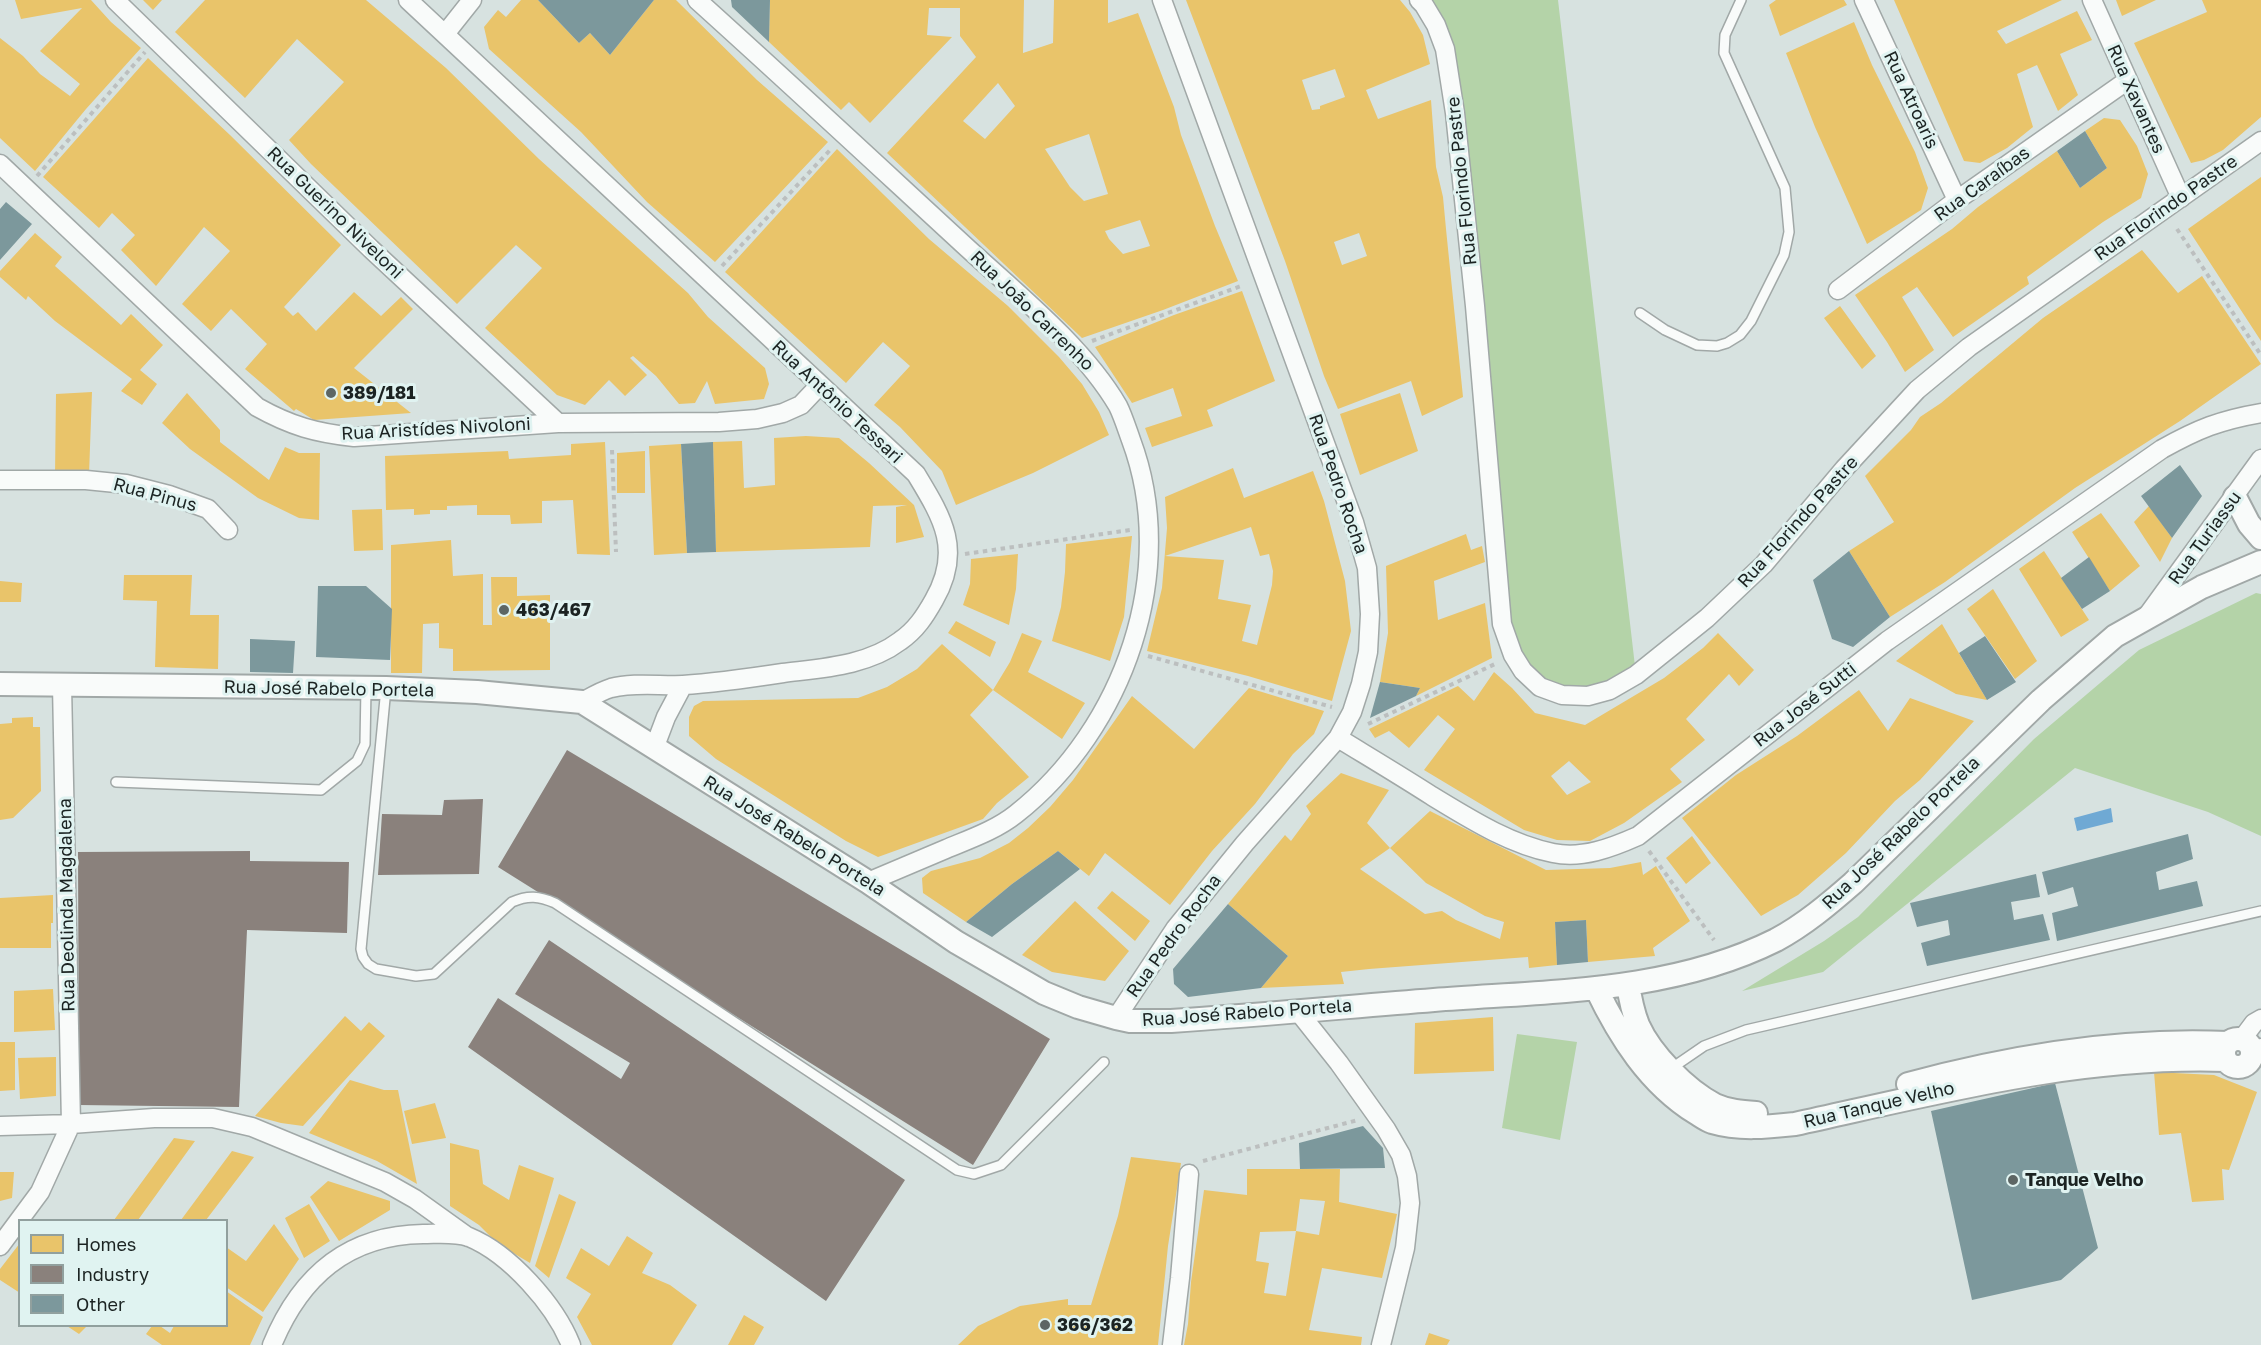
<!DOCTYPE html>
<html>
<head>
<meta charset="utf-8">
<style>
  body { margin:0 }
  #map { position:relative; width:2261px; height:1345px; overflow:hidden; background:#d7e2e0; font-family:"Golos Text",sans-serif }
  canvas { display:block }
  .legend { position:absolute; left:18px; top:1219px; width:210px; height:108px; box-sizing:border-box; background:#e0f3f1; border:2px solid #91a09e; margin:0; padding:8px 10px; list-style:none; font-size:18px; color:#1b2322 }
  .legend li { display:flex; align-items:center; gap:12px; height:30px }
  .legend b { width:30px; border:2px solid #91a09e }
</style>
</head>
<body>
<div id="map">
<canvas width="2261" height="1345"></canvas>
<ul class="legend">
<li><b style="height:16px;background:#e9c46a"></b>Homes</li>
<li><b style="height:16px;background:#8a817c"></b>Industry</li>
<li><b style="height:16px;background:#7c989c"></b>Other</li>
</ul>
</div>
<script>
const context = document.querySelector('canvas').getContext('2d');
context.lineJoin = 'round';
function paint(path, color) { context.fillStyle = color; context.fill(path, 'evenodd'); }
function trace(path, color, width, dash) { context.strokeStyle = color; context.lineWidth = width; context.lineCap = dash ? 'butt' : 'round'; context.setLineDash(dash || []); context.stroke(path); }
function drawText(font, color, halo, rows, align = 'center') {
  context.font = font + ' "Golos Text",sans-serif'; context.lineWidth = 6; context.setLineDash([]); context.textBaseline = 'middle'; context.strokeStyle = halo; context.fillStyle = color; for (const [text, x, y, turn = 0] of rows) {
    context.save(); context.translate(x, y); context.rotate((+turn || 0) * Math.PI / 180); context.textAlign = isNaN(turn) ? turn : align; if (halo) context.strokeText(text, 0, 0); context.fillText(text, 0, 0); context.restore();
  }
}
const green = new Path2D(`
  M1428,0h130l78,675 -48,21 -65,-25 -21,-47 -66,-599z
  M2256,593l5,1v242l-53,-24 -133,-44 -252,204 -81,19 82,-50 34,-24 176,-178 105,-89z
  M1517,1034l60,8 -17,98 -58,-12z`);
const water = new Path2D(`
  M2111,808l2,14 -36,9 -3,-13z`);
const homes = new Path2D(`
  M15,0h76l20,22 30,26 -55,61 -51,62 -35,-33v-100l23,18 17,18 30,22 10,-12 -40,-33 42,-43 -61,11z
  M143,0h19l-9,10z
  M205,0h161l80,68 93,91 149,134 20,24 57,51 4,16 -5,15 -49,5 -8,-23 -12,22 -16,1 -23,-28 -23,-20 -3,2 17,17 -22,21 -16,-16 -24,25 -28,-10 -72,-67 57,-60 -26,-23 -59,59 -146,-140 -22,-24 55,-58 -47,-43 -52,59 -70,-66z
  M521,0h17l41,43 11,-10 20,22 44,-55h22l81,80 71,62 -113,120 -68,-60 -66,-70 -92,-83 -5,-22 14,-17 8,7z
  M770,0h254l-1,53 30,-10 1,-43h54v23l30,-10 36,94 7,28 34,91 23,55 -75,29 -81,28 -195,-185 89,-96 -16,-21v-28h-31l-2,27 25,2 -82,86 -21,-21 -8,8 -72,-68zM998,83l17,23 -30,33 -22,-18zM1089,134l19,60 -24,7 -14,-14 -25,-38zM1140,220l10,26 -27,8 -14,-15 -4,-8z
  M1186,0h214l10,12 13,23 7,29 -64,26 12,29 53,-19 5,67 7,30 3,32 17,168 -41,19 -11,-35 -73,28 -14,-33 -39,-115zM1335,69l10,28 -25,9v3l-8,1 -10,-30zM1359,233l8,23 -25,9 -8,-23z
  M1776,0h68l3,5 -67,31 -11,-31z
  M1894,0h168l-65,31 9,13 71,-33 15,29 -32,14 18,41 -20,16 -21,-46 -20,9 16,53 -26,21 -27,15 -16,-2z
  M2116,0h40l-34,16z
  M2202,0h59v117l-38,33 -19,10 -13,3 -57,-120 73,-31z
  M1854,22l18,43 43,87 13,36 -7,22 -54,34 -52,-117 -29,-74z
  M148,58l82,77 111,110 -57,62 9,9 5,-4 18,19 38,-39 27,24 20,-19 12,12 -59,59 57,45 -97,7 -18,-11 -2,2 -49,-42 22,-25 -36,-35 -20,22 -29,-27 48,-53 -26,-24 -48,59 -35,-36 14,-15 -23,-22 -13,15 -56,-51z
  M2104,118l16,2 17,26 11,28 -7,24 -38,24 -76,55 2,7 -76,53 -36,-50 -15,10 32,53 -29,22 -18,-30 -32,-47 97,-66 26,-22 79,-56 23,37 27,-20 -22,-37z
  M837,149l92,90 79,67 51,51 23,27 17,28 10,23 -76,38 -77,32 -14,-34 -42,-44 -26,-22 36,-39 -27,-24 -37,41 -121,-111z
  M2261,177v164l-73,-112z
  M35,233l27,24 -7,9 66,59 10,-11 32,31 -23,25 17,14 -15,21 -21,-14 11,-12 -77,-58 -27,-25 -2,4 -26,-23v-6z
  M2142,250l36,43 24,-17 59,88 -81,57 -105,67 -130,94 -55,35 -41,-66 45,-29 -29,-46 46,-46 9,-13 21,-14 102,-85z
  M1242,291l33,90 -68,29 6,16 -61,21 -7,-19 37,-12 -9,-28 -41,15 -37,-56 79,-32z
  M1840,306l36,50 -14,13 -38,-51z
  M92,392l-3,83h-34l1,-81z
  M187,393l33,37v12l49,38 16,-33 14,6h21l-1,67 -20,-2 -41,-20 -68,-49 -28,-26z
  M1400,393l18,58 -58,24 -20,-61z
  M806,436l33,2 30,25 45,42 10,32 -28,6v-36l11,-2 -34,1 -3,41 -154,5 -3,-110 29,-1 2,47 31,-3 -1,-47z
  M605,442l5,113 -33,-1 -4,-54 -31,1v22l-31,1 -1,-9h-33v-10l-30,1v4h-17v4l-16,1v-6l-28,1 -1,-54 123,-5 1,8 62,-4v-11z
  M681,444l6,109 -33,2 -5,-109z
  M645,451v42h-28v-40z
  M1233,468l11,30 69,-27 11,30 21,80 6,50 -19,70 -84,-25 -101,-25 15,-63 5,-60 -2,-31zM1251,527l9,29 9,-2 4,17 -1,14 -15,60 -15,-4 9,-36 -33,-6 6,-39 -59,-4z
  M2149,506l23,32 -12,24 -26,-40z
  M382,509l1,41 -29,1 -2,-41z
  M2101,513l39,53 -30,25 -38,-59z
  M1466,534l5,16 11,-4 3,16 -51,19 4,39 47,-17 7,55 -76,38 4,-8 -40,-6 8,-49 -2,-67z
  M1132,536l-8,81 -14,44 -58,-20 9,-34 4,-35 1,-28z
  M451,540l2,36 30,-2v51h9l-1,-48h26v19l33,-1v75l-97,1v-22l-14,-1v-25l-16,1 -1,49h-31v-128z
  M2044,551l45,69 -28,17 -42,-68z
  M1018,554l-2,35 -7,36 -46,-20 7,-21 1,-25z
  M124,575h68l-2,40h29l-1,54 -63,-2 2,-66 -34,-1z
  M0,581l22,2 -1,19h-21z
  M1993,589l44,72 -22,18 -48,-70z
  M956,621l40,21 -6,15 -42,-24z
  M1942,624l18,31 27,45 -31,-6 -60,-33z
  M1022,633l20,8 -14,31 57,31 -23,36 -69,-49 -23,25 59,62 -32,26 -14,16 -105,38 -32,-16 -111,-70 -19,-12 -27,-23v-19l5,-11 9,-5 155,-3 29,-11 30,-18 25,-25 51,46 17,-28z
  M1718,633l36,37 -15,16 -10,-12 -43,45 19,21 -35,29 12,13 -58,41 -34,18 -33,-1 -33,-10 -100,-60 31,-41 -17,-14 -29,33 -20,-17 -14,7 -6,-9 89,-43 16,15 20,-29 18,16 23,25 50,12 79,-47 39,-30zM1569,761l22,21 -24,13 -16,-19z
  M1249,688l75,23 -10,23 -21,20 -38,50 -43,47 -42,54 -65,-52 -16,23 -31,-25 -46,33 -46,38 -43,-29 -1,-15 9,-7 49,-13 29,-15 19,-15 22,-21 23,-27 59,-84 62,53z
  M1859,690l29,41 22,-33 64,23 -54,59 -25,21 -49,52 -48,42 -37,21 -79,-98 54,-43 61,-39z
  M33,717v10h7l1,64 -28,27 -13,2v-96l12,-1v-5z
  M1341,773l48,17 -22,33 23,25 -30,21 65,45 17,-3 14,9 44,19 4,-17 -19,-6 -59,-33 -36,-35 40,-37 116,59 64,-2 31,-6 2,13 13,-9 34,55 -37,27 2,8 -67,6 -2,-42 -31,2 2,43 -28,3 -1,-11 -159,12 -28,3 3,12 -83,4 27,-32 -60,-52 57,-69 6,6 20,-27 -5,-8z
  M1692,836l19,27 -25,21 -20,-26z
  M1112,891l38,30 -15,20 -38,-33z
  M53,895v28h-2v25h-51v-50z
  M1075,901l54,50 -24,30 -53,-9 -30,-17z
  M53,989l2,41 -41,2v-41z
  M345,1016l16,15 8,-9 16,14 -82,90 -22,-3 -26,-7z
  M1493,1017l1,54 -80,3 1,-51z
  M0,1042h15v48l-15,1z
  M56,1057v39l-36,3 -2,-41z
  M2154,1072l60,3 43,17 -28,78 -7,-1 2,31 -32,2 -11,-69 -22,2z
  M350,1080l34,10h14l19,94 -40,-23 -68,-28z
  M435,1103l11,35 -34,6 -8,-33z
  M174,1138l21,3 -57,79h-24z
  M450,1143l29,7 4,34 26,16 10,-35 35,13 -24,85 -32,-19 -19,-19 -29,-19z
  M232,1151l22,6 -48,63h-25z
  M1131,1157l50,6 -13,83 -10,99h-200l20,-19 42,-20 48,-7v6h23l27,-89z
  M1247,1169h93l-1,33 58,12 -15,64 -60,-10 -13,62 53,7 -1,8h-177l4,-21 3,-42 13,-92 43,5zM1300,1199l25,2 -6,34 -23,-4zM1296,1231l-10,65 -22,-3 5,-30 -13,-2 4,-29z
  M0,1172h14l-2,26 -12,3z
  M328,1181l62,20v9l-51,31 -29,-44z
  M559,1194l17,8 -27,76 -14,-12z
  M309,1204l21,37 -26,17 -19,-40z
  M274,1224l25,35 -36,53 -37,-25v-40l20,14z
  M627,1236l26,17 -11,20 28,12 27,20 -25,40h-80l-15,-28 14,-23 -25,-16 15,-30 28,18z
  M20,1243v50l-20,-13v-11z
  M226,1291l37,26 -13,28h-88l-16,-11 6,-8h8l10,7 4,-7h52z
  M744,1315l20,12 -10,18h-26z
  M67,1326h20l-8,8z
  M1429,1333l21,7 -3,5h-22z`);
const industry = new Path2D(`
  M567,750l483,289 -77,126 -475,-298z
  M483,799l-4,75 -101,1 4,-61 60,1 2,-15z
  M250,851v10l99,1 -2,71 -100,-3 -8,177 -160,-2 -1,-253z
  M549,940l356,240 -79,121 -358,-254 30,-49 123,81 9,-16 -115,-69z`);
const building = new Path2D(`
  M538,0h116l-44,55 -20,-22 -11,10z
  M731,0h39l-1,42 -37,-35z
  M2085,131l22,37 -27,20 -23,-37z
  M6,202l26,22 -32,36v-51z
  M713,442l3,110 -29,1 -6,-109z
  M2180,465l22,31 -30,42 -31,-42z
  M1849,551l41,66 -37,30 -21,-8 -19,-59z
  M2089,557l21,34 -28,18 -21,-31z
  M318,586h48l26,23 -2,51 -74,-3z
  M1985,636l31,46 -29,18 -28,-47z
  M250,639l45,2 -2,32 -43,-1z
  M1380,682l40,6 -4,8 -46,22z
  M2188,834l5,25 -37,13 3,18 38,-9 6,25 -146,35 -5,-28 26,-7 -5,-19 -25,8 -6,-23z
  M1058,851l22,18 -88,68 -26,-15 46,-38z
  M2036,874l4,23 -29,5 3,18 29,-6 7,26 -123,26 -6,-23 29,-8 -2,-15 -31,7 -7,-24z
  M1228,904l60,52 -27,32 -73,9 -14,-13 -1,-15z
  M1586,920l2,42 -31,3 -2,-43z
  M2055,1083l43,165 -37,32 -89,20 -41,-189z
  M1363,1126l20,22 2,20 -85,1 -1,-26z`);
const path = new Path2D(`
  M37,176l108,-124
  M2177,229l84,126
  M722,266l109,-117
  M1092,341l149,-55
  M612,450l4,102
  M965,554l165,-24
  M1148,656l184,51
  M1368,724l127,-60
  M1649,851l65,89
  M1203,1161l155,-41`);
const service = new Path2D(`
  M1640,313l25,17 32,15 20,1 10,-3 13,-8 11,-14 33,-66 5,-23 -4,-44 -61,-135 1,-18 16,-35
  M386,688l-25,261 2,8 5,7 8,5 40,7 18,-2 78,-72c16,-7 27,-6 43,1l402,267 17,4 27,-9 103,-103
  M116,782l205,8 36,-29 8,-17 1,-56
  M1669,1070l35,-24 42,-16 515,-119`);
const minor = new Path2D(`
  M115,0l256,249 187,174
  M408,0l508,474c26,43 47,76 18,126 -9,16 -18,30 -34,41 -33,25 -78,27 -117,32 -33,5 -66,10 -100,12 -23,1 -50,-3 -72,3 -10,3 -20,9 -29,14
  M697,0c90,81 178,163 267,245 51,47 119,101 154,161 5,10 9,23 13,34 49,131 -7,289 -115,374 -20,16 -46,25 -70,35 -26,11 -52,22 -78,33
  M1419,0l5,5 12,20 9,24 10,64 20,193 27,318 11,31 10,16 17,16 22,8 26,1 22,-6 26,-15 71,-57 57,-54 80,-95 73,-79 52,-43 292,-206
  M1864,0l93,200
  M2092,0l89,198
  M445,34l27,-34
  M0,164l257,243c34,19 59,26 97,30l204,-14 161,-1 38,-3 26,-6 18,-8 18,-19
  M1838,290l119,-90 171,-120
  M0,480h86l40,4 43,11 39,14 20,21
  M2147,616l114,-157
  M1338,738c31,19 63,38 94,58 38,23 77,48 121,57 29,6 58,-5 85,-17l249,-195 275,-192c36,-20 58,-29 99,-36
  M655,746l11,-29 17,-32
  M1297,1010l42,53 47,66 15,26 6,21 3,27 -5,45 -24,97
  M1116,1018l59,-89 70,-86 93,-105 14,-26 9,-28 7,-32 2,-38 -3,-46 -13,-46 -192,-522
  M2242,1039l12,-16 7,-4
  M2252,1054l9,-6
  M0,1126l71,-2 83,-6h59l39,9 133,55 30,17 53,38
  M0,1246l40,-54 31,-68 -9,-439
  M272,1345c28,-68 75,-110 151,-111 15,0 32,-2 46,3 41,17 86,68 102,108
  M1172,1345l8,-67 9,-104`);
const tertiary = new Path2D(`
  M2235,497l14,27 12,14
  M0,684l386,4 91,4 105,10 286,180 88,60 88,51 34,14 38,11 14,3h41c88,-6 175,-14 263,-21 115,-9 236,-7 342,-60 28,-15 53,-36 77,-57l188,-183 74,-64 87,-49 59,-25
  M1628,984c2,14 5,28 10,41 13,29 48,65 77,80 13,6 27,7 41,8
  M1596,988c23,48 53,96 100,125 5,3 10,7 16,9 27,8 55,5 83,2 142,-31 284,-69 431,-64
  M2224 1053a14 14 0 1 1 28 0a14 14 0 1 1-28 0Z
  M1908,1084c104,-28 212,-46 320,-41`);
const markers = [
  [331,393,6,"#5d6664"],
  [504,610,6,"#5d6664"],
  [2013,1180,6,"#5d6664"],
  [1045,1325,6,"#5d6664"]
];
const streetNames = [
  ["Rua Xavantes",2136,99,66],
  ["Rua Atroaris",1911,100,65],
  ["Rua Florindo Pastre",1462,181,-96],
  ["Rua Caraíbas",1982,184,-36],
  ["Rua Florindo Pastre",2166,208,-35],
  ["Rua Guerino Niveloni",335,213,44],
  ["Rua João Carrenho",1032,311,44],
  ["Rua Antônio Tessari",837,402,43],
  ["Rua Aristídes Nivoloni",436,429,-3],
  ["Rua Pedro Rocha",1338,484,71],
  ["Rua Pinus",155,495,15],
  ["Rua Florindo Pastre",1798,522,-48],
  ["Rua Turiassu",2205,538,-54],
  ["Rua José Rabelo Portela",329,689,1],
  ["Rua José Sutti",1805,705,-38],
  ["Rua José Rabelo Portela",1901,833,-44],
  ["Rua José Rabelo Portela",794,836,32],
  ["Rua Deolinda Magdalena",67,905,-91],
  ["Rua Pedro Rocha",1174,936,-54],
  ["Rua José Rabelo Portela",1247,1013,-4],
  ["Rua Tanque Velho",1879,1105,-13]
];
const poiNames = [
  ["389/181",343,393],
  ["463/467",516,610],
  ["Tanque Velho",2025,1180],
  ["366/362",1057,1325]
];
paint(green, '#b4d3a8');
paint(water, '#6fa9d4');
paint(homes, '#e9c46a');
paint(industry, '#8a817c');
paint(building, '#7c989c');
trace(service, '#a1a8a7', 12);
trace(minor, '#a1a8a7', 21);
trace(tertiary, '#a1a8a7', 26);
trace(path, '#bcbfbf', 4, [4.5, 4.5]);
trace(service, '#f9fbfa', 9);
trace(minor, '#f9fbfa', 18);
trace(tertiary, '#f9fbfa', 22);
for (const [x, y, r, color] of markers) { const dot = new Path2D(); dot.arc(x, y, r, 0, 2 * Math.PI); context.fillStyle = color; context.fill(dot); trace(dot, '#e0f3f1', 2); }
drawText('18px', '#1b2322', '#e0f3f1', streetNames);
drawText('bold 18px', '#1b2322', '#e0f3f1', poiNames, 'left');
</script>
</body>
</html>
